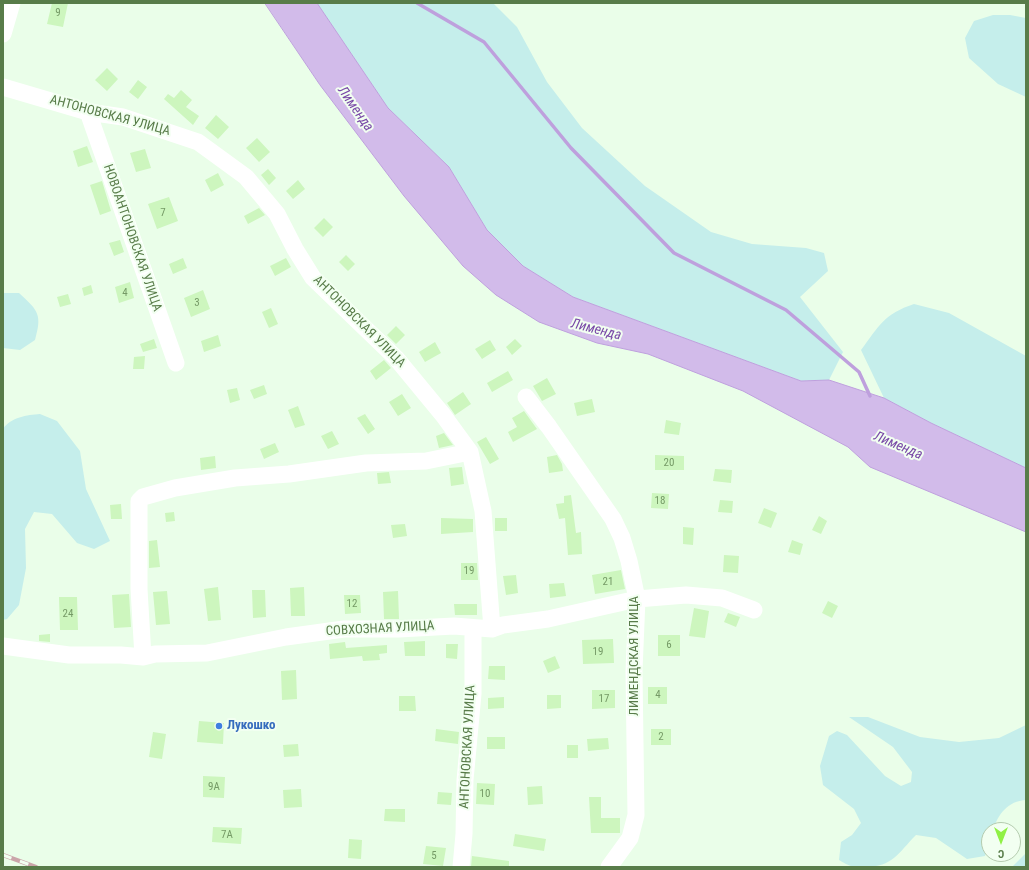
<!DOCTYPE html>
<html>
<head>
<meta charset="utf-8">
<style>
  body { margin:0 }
  #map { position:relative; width:1029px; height:870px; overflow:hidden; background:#eafee9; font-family:"Roboto Condensed",sans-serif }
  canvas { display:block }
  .frame { position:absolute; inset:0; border:4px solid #587c49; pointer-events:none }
  .north { position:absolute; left:981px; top:822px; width:40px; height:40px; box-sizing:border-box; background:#f2fff1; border:1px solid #b4cbae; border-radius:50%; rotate:180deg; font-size:11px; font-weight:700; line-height:16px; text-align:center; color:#587c49 }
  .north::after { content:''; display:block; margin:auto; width:14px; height:18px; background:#90f145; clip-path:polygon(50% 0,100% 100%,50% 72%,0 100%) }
</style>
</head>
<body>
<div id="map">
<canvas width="1029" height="870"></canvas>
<div class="frame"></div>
<div class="north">С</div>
</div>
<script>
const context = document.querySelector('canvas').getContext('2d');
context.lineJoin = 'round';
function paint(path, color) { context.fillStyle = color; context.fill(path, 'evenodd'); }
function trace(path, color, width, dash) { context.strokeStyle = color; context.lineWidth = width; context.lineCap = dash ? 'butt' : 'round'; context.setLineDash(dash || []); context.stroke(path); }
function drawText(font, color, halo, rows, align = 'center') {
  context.font = font + ' "Roboto Condensed",sans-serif'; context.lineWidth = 4; context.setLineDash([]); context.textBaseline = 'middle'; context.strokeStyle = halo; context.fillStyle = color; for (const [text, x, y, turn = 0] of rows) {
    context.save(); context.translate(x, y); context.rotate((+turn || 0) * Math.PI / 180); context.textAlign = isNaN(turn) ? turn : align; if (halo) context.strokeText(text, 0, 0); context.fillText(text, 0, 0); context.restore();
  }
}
const green = new Path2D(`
  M317,3h176l24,24 30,55 35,46 63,58 66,46 41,12 54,4 18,5 4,18 -28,26 43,55 -14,28 -28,1 -228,-84 -50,-31 -36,-36 -38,-63 -61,-59z
  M993,15h17l16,3v79l-28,-13 -29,-26 -4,-20 9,-17z
  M3,293h16c20,18 23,22 16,47l-15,10 -17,-2z
  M914,304l35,9 77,43v112l-95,-45 -47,-25 -23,-48c18,-24 23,-36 53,-46z
  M40,414l17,7 23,30 6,38 24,52 -16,8 -17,-6 -25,-29 -18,-2 -9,17 1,39 -7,37 -12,14 -4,1v-191c8,-12 24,-14 37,-15z
  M849,717h19l52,20 39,5 40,-4 27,-13v75c-18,1 -28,14 -33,30h-4v13l-4,13 -18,3 -31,-21 -20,-3c-18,18 -23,32 -51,32 -12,0 -15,0 -26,-7l2,-18 11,-7 9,-12 -7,-14 -31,-24 -3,-19 9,-30 8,-5 10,4 38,41 16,10 10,-4 1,-10 -19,-25z
  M1026,853v14h-14z`);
const water = new Path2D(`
  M265,3h52l71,105 61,59 38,63 36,36 50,31 228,84 28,-1 55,18 47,25 95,45v64l-156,-65 -22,-20 -105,-56 -95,-37 -51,-11 -58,-21 -43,-27 -33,-29 -59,-70 -84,-111z`);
const stream = new Path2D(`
  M417,3l67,39 87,106 103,105 112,57 73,62 11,24`);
const building = new Path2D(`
  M52,3h16l-5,24 -16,-3z
  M107,68l11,11 -11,12 -12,-11z
  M138,80l9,7 -9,12 -9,-7z
  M181,90l11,10 -6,7 13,9 -6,9 -29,-26 4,-5 6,4z
  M216,115l13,12 -11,12 -13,-11z
  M257,138l13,14 -11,10 -13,-14z
  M87,146l6,16 -15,5 -5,-16z
  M145,149l6,19 -15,4 -6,-19z
  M268,169l8,9 -7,7 -8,-10z
  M218,173l6,12 -13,7 -6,-12z
  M298,180l7,9 -12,10 -7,-8z
  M102,181l9,30 -11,4 -10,-30z
  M169,197l9,24 -21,8 -9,-25z
  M259,208l6,7 -17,9 -4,-8z
  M324,218l9,9 -10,10 -9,-9z
  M120,240l4,12 -10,4 -5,-13z
  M346,255l9,9 -7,7 -9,-9z
  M183,258l4,10 -14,6 -4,-10z
  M286,258l5,9 -16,9 -5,-10z
  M130,282l4,16 -15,5 -4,-16z
  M91,285l2,8 -9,3 -2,-8z
  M203,290l7,19 -19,8 -7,-19z
  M68,294l3,10 -11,3 -3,-10z
  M271,308l7,16 -9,4 -7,-16z
  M396,326l9,9 -9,9 -9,-9z
  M218,335l3,11 -17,6 -3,-11z
  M154,339l3,9 -14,4 -3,-8z
  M515,339l7,7 -10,9 -6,-8z
  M490,340l6,10 -14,9 -7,-10z
  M435,342l6,11 -16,9 -6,-10z
  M145,356l-1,13h-11l1,-12z
  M384,360l7,8 -15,12 -6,-9z
  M508,371l5,9 -21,12 -5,-9z
  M547,378l9,16 -14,7 -9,-15z
  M264,385l3,9 -13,5 -4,-9z
  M237,388l3,12 -10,3 -3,-13z
  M463,392l8,12 -16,11 -8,-12z
  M402,394l9,14 -13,8 -9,-14z
  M592,399l3,13 -18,4 -3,-13z
  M298,406l7,19 -10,3 -7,-18z
  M524,411l13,18 -24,13 -5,-10 9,-5 -5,-9z
  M365,414l10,15 -7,5 -11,-16z
  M666,420l15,3 -2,12 -15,-2z
  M332,431l7,13 -11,5 -7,-13z
  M444,433l9,12 -14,3 -3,-12z
  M486,437l13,22 -9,5 -13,-22z
  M275,443l4,9 -15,7 -4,-10z
  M557,455l5,9 1,7 -14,2 -2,-16z
  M655,455l29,1v14h-29z
  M215,456l1,12 -15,2 -1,-12z
  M462,467l2,17 -13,2 -2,-18z
  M715,469l17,1 -1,13 -18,-2z
  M389,472l2,11 -13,1 -1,-11z
  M652,493l17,1 -1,15 -17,-1z
  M571,495l5,38 5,-1 1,22 -14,1 -3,-37 -6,1 -3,-15 8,-1v-7z
  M720,500l13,1 -1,12 -14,-1z
  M121,504l1,15h-11l-1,-14z
  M764,508l13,5 -6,15 -13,-5z
  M174,512l1,9 -9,1 -1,-9z
  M819,516l8,5 -6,13 -9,-4z
  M441,518l32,1v13l-32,2z
  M495,518h12v13h-12z
  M405,524l2,12 -14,2 -2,-13z
  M683,527l11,1 -1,17 -10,-1z
  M157,540l3,27 -11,1v-27z
  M792,540l11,4 -3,11 -12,-3z
  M724,555l15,1 -1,17 -15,-1z
  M461,563h16l1,17h-17z
  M621,570l4,19 -30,5 -3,-19z
  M516,575l2,18 -12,2 -3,-19z
  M564,583l2,13 -16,2 -1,-14z
  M218,587l3,33 -13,1 -4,-32z
  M304,587l1,29h-14l-1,-28z
  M252,590h13l1,27 -13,1z
  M167,591l3,33 -14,1 -3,-33z
  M398,591l1,28h-15l-1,-27z
  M129,594l2,33 -17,1 -2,-33z
  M344,595h16l1,18 -16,1z
  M59,597h18l1,33h-18z
  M828,601l10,5 -6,12 -10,-5z
  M454,604h23v11h-22z
  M694,608l15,3 -4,27 -16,-2z
  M728,613l12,4 -4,10 -12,-5z
  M50,634v8l-11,-1v-6z
  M658,635h22v21h-22z
  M613,639l1,24 -31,1 -1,-24z
  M425,641v15h-20l-1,-14z
  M345,642l1,6 41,-3v8l-8,1 1,6 -17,1 -1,-5 -32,3 -1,-15z
  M446,644h12l-1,15 -11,-1z
  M555,656l5,12 -12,5 -5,-12z
  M489,666h16v14l-17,-1z
  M296,670l1,29 -15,1 -1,-29z
  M648,687h19v17h-19z
  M592,690h23v18l-23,1z
  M547,695h14v13l-14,1z
  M399,696h16l1,15h-17z
  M504,697v11l-16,1v-11z
  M199,721l25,2 -1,21 -26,-2z
  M436,729l23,3 -1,12 -23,-3z
  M651,729h20v16h-20z
  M153,732l13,2 -4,25 -13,-2z
  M487,737h18v12h-18z
  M608,738l1,11 -21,2 -1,-12z
  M298,744l1,12 -15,1 -1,-12z
  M567,745h11v13h-11z
  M203,776l22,1 -1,21 -21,-1z
  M477,783l18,1 -1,21 -18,-1z
  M542,786l1,18 -15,1 -1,-18z
  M301,789l1,18 -18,1 -1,-18z
  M438,792l14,1 -1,12 -14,-1z
  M589,797h12v21h19v15h-29z
  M385,809h20v13l-21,-1z
  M213,827l29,1 -1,16 -29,-2z
  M515,834l31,5 -2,12 -31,-5z
  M349,839l13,1 -1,19 -13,-1z
  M426,846l20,2 -3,18 -20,-2z
  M472,856l37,5v6h-38z`);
const minor = new Path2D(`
  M3,34l9,-31
  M3,87l85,25 35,5 75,25 48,35 31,37 18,35 18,29 83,80 47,57 27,37 13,59 9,118
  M88,112l88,251
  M526,397l23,30 64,92 9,19 7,23 8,38 -3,72 2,144 -6,23 -21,29
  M3,646l66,9h52l22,2 12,-3 52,-1 79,-16 58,-8h55l55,-3 38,3 11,-4 45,-6 89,-20 49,-4 36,3 32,12
  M143,657l-4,-68v-88l4,-4 32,-9 60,-10 54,-4 77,-11 60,-2 44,-9
  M461,867l3,-33 1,-54 8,-86v-66`);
const rail = new Path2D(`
  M3,855l33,12`);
const markers = [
  [219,726,4,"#3f7fe0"]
];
const numberNames = [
  ["9",58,13],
  ["7",163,213],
  ["4",125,293],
  ["3",197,303],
  ["20",669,463],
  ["18",660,501],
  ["19",469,571],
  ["21",608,582],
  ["12",352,604],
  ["24",68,614],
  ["6",669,645],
  ["19",598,652],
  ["4",658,695],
  ["17",604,699],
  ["2",661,737],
  ["9А",214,787],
  ["10",485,794],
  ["7А",227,835],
  ["5",434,856]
];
const streetNames = [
  ["АНТОНОВСКАЯ УЛИЦА",110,116,15],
  ["НОВОАНТОНОВСКАЯ УЛИЦА",132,238,71],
  ["АНТОНОВСКАЯ УЛИЦА",359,322,45],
  ["СОВХОЗНАЯ УЛИЦА",380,629,-3],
  ["ЛИМЕНДСКАЯ УЛИЦА",635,656,-90],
  ["АНТОНОВСКАЯ УЛИЦА",468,747,-87]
];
const shopNames = [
  ["Лукошко",227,726]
];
const waterNames = [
  ["Лименда",355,109,55],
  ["Лименда",596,330,14],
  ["Лименда",898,446,23]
];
paint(green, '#c5eeeb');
paint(water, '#d2bbea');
trace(water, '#bea0dd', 1);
trace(stream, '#bea0dd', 3.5);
paint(building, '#cdf6be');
trace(minor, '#fff', 17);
trace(rail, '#caa5a9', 4.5);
trace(rail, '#f2fff1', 3, [9]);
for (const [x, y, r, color] of markers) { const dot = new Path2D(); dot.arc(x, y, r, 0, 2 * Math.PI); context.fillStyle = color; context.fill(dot); trace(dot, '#f2fff1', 1.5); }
drawText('11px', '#759a66', null, numberNames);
drawText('13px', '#587c49', '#f2fff1', streetNames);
drawText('bold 13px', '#366cbe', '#f2fff1', shopNames, 'left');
drawText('italic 14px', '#7949a7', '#f2fff1', waterNames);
</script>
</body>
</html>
